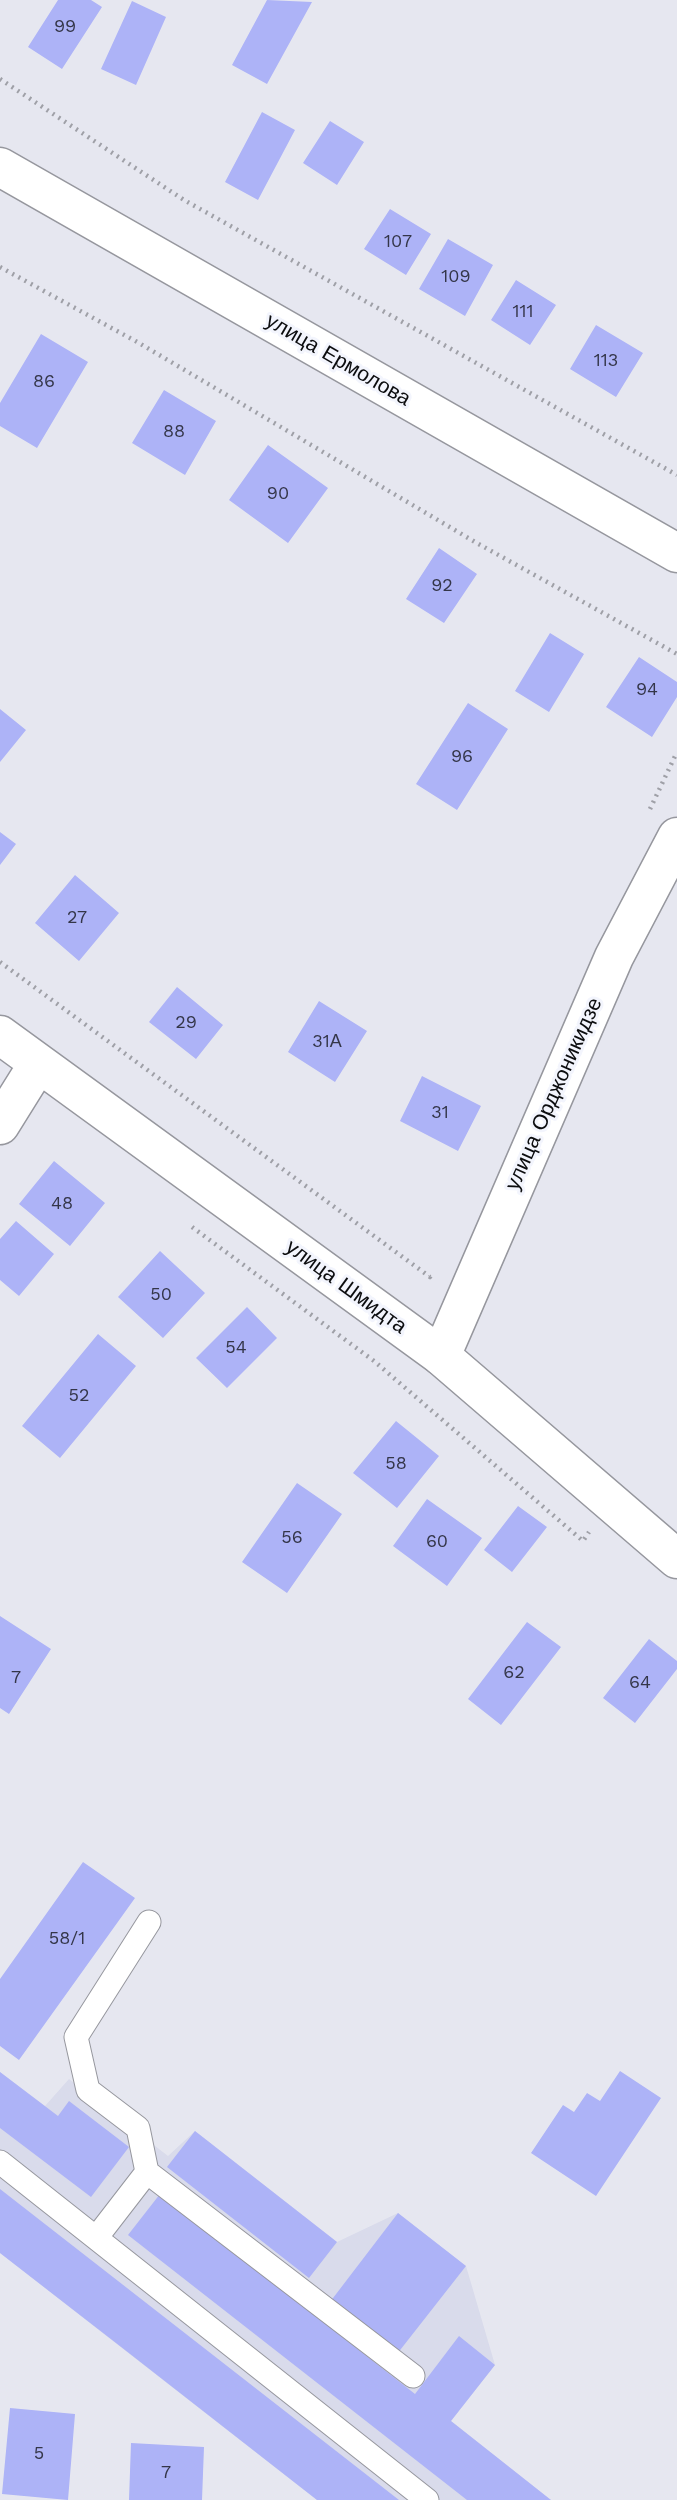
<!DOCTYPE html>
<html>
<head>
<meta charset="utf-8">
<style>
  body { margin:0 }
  canvas { display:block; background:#e6e7f0 }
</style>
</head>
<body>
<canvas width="677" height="2500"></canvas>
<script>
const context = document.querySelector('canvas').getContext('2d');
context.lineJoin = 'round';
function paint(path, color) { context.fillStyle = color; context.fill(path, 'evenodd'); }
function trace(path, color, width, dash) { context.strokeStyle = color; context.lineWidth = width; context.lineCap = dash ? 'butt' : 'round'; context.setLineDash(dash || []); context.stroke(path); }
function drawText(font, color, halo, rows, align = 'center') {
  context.font = font + ' "Work Sans",sans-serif'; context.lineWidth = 6; context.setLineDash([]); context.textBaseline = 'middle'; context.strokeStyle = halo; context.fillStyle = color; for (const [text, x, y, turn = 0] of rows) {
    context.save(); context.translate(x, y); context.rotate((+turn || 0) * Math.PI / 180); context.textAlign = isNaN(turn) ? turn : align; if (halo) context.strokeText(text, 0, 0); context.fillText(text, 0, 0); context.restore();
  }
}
const built = new Path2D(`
  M0,2072l45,34 24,-27 99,77 27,-25 142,111 61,-29 68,53 29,99 -44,56 100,79h-234l-317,-247z`);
const building = new Path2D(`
  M58,0h33l11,7 -40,62 -34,-22z
  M267,0l45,2 -45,82 -35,-19z
  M132,1l34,16 -30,68 -35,-16z
  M262,112l33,18 -37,70 -33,-18z
  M330,121l34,21 -27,43 -34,-22z
  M390,209l41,25 -25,41 -42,-26z
  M448,239l45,26 -28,51 -46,-27z
  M516,280l40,25 -26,40 -39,-25z
  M596,325l47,28 -27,44 -46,-28z
  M41,334l47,28 -51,86 -37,-22v-23z
  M164,390l52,31 -31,54 -53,-32z
  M268,445l60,43 -40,55 -59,-43z
  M439,548l38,26 -33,49 -38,-24z
  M550,633l34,21 -35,58 -34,-21z
  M639,657l38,25v15l-25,40 -46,-30z
  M468,703l40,26 -51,81 -41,-26z
  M0,709l26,21 -26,32z
  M0,832l16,12 -16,21z
  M75,875l44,38 -40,48 -44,-38z
  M177,987l46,38 -27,34 -47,-37z
  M319,1001l48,30 -32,51 -47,-30z
  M422,1076l59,30 -23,45 -58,-30z
  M54,1161l51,42 -35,43 -51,-42z
  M16,1221l38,33 -35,42 -19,-16v-41z
  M160,1251l45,42 -42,45 -45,-41z
  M247,1307l30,31 -50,50 -31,-30z
  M98,1334l38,32 -76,92 -38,-32z
  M396,1421l43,35 -42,52 -44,-35z
  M297,1483l45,31 -55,79 -45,-31z
  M427,1499l55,39 -35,48 -54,-40z
  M518,1506l29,21 -35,45 -28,-22z
  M0,1616l51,33 -42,65 -9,-6z
  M527,1622l34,25 -60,78 -33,-26z
  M649,1639l28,22v8l-42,54 -32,-25z
  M83,1862l52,36 -116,162 -19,-14v-67z
  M620,2071l41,27 -65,98 -65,-43 32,-48 11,7 13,-19 13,8z
  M0,2072l58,44 11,-15 60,46 -38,50 -91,-69z
  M195,2131l142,111 -28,36 -142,-111z
  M0,2189l399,311h-82l-192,-150 -125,-97z
  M160,2194l255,200 44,-58 36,29 -44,56 100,79h-84l-339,-265z
  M398,2213l68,53 -69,88 -67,-52z
  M10,2408l65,6 -7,86 -66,-6z
  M131,2443l73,4 -2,53h-73z`);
const path = new Path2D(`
  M0,79l184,121 493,275
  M0,267l139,76 336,199 202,112
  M650,809l27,-57
  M0,962l430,315 2,-4
  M192,1227l182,134 209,180 6,-9`);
const service = new Path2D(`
  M0,2162l427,338
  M147,2172l266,204
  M96,2238l51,-66 -9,-44 -50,-38 -12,-53 73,-115`);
const minor = new Path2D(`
  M0,1035l441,321
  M0,1125l38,-61`);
const tertiary = new Path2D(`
  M0,167l677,386
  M677,837l-63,120 -173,399 236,203`);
const numberNames = [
  ["99",65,27],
  ["107",398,242],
  ["109",456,277],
  ["111",523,312],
  ["113",606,361],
  ["86",44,382],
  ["88",174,432],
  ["90",278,494],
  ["92",442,586],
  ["94",647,690],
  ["96",462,757],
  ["27",77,918],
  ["29",186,1023],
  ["31А",327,1042],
  ["31",440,1113],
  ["48",62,1204],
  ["50",161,1295],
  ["54",236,1348],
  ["52",79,1396],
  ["58",396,1464],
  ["56",292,1538],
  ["60",437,1542],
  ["62",514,1673],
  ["7",16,1678],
  ["64",640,1683],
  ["58/1",67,1939],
  ["5",39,2454],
  ["7",166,2473]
];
const streetNames = [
  ["улица Ермолова",338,360,30],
  ["улица Орджоникидзе",554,1094,-66],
  ["улица Шмидта",346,1287,36]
];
paint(built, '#d9dbeb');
paint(building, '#adb3f7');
trace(service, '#96979e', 25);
trace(minor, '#96979e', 41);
trace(tertiary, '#96979e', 41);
trace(path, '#9fa0a7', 4.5, [2, 5]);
trace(service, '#fff', 23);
trace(minor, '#fff', 38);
trace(tertiary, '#fff', 38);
drawText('18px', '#343649', null, numberNames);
drawText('21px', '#0c0d0f', '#f3f5fd', streetNames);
</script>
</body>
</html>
